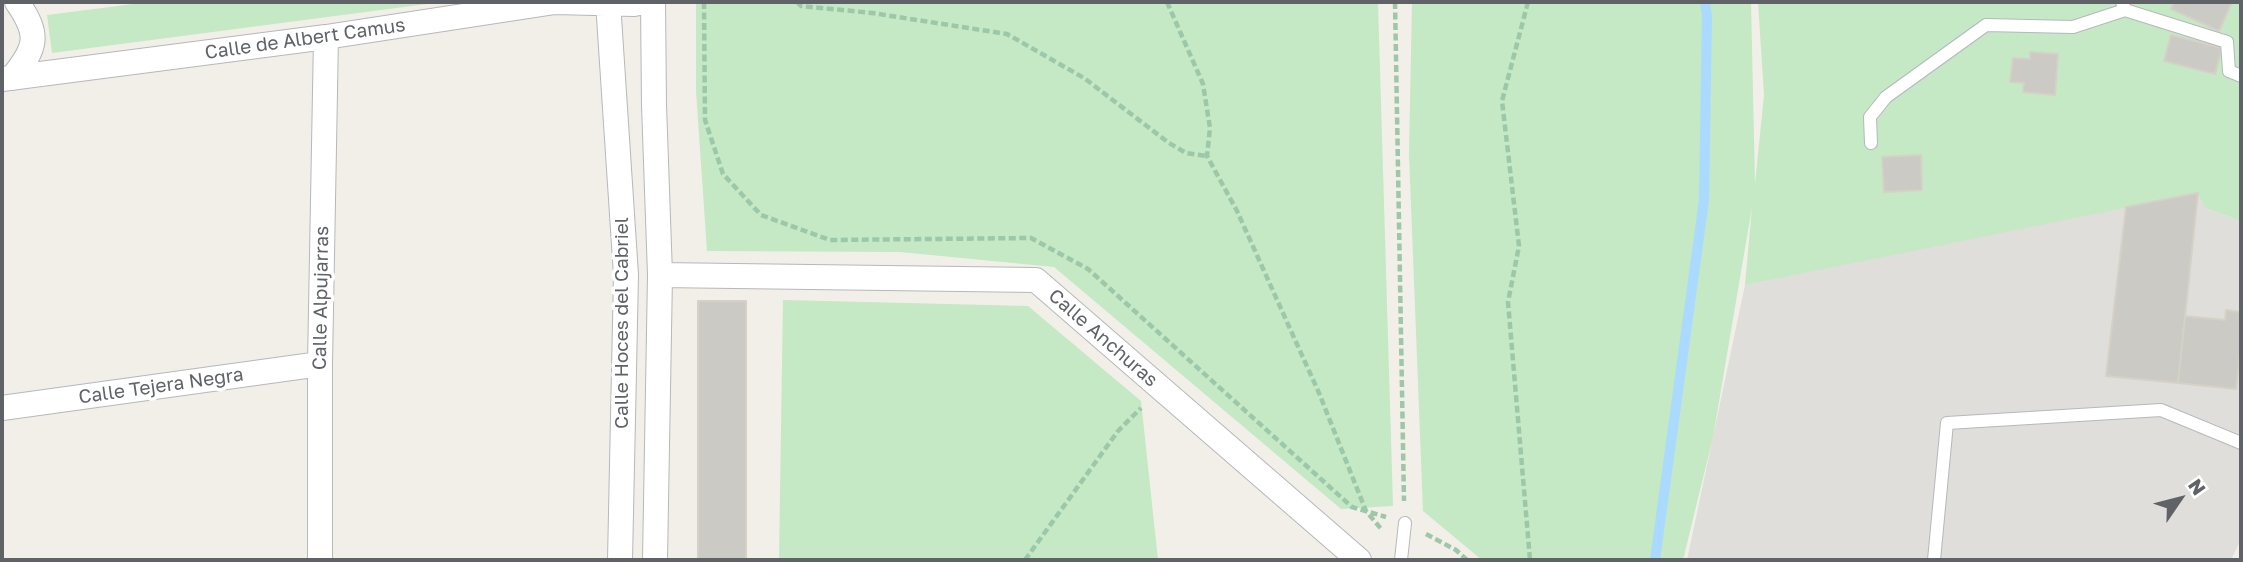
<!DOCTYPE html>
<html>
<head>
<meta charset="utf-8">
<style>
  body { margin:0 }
  #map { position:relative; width:2243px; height:562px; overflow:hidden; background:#f1efe8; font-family:"Golos Text",sans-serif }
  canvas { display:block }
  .frame { position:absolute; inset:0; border:4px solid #5f6368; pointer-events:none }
  .north { position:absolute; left:2145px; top:464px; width:70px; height:70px; -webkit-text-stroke:5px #fff; paint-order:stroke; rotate:55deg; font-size:19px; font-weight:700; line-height:28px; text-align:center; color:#5f6368 }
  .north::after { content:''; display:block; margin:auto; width:24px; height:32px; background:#5f6368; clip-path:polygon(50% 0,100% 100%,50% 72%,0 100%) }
</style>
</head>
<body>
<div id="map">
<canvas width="2243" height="562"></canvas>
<div class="frame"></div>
<div class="north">N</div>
</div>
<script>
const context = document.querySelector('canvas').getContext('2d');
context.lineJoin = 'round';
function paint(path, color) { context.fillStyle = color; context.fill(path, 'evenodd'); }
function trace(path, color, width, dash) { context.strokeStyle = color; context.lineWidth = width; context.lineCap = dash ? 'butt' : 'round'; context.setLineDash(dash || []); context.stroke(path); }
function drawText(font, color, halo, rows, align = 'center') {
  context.font = font + ' "Golos Text",sans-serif'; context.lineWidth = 7; context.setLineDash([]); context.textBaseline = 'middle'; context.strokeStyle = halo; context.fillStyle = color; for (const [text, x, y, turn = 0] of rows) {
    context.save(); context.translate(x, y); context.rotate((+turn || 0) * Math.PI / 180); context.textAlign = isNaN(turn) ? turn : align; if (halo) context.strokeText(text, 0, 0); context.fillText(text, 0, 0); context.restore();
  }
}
const industrial = new Path2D(`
  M2199,190l6,18 36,13v318l-10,21h-544l58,-275z`);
const green = new Path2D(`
  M149,2h293l-390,51 -5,-38z
  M696,2h682l15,504 -52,3 -287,-242 -154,-15 -193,-1 -11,-160z
  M1412,2h339l4,182 9,-89 -6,-93h483v219l-36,-13 -7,-15 -453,92 7,-78 -39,230 -30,123h-201l-59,-49 -14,-357z
  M783,300l245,6 113,95 17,159h-379z`);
const stream = new Path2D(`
  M1655,560l49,-360 3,-184 -2,-14`);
const building = new Path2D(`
  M2174,2h58l-13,29 -48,-22z
  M2171,35l51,13 -7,26 -51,-13z
  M2030,52l28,2 -3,41 -32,-3 1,-9 -14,-1 3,-24 17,1z
  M1921,155l1,35 -38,2 -2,-35z
  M2198,193l-20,190 -72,-7 20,-169z
  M698,301h48v259h-48z
  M2226,310l15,2v31l-5,46 -58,-6 7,-67 40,4z`);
const path = new Path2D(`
  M704,2l1,118 18,54 38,41 69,25 201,-2 57,31 264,238 34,10
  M797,2l4,4 71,7 135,21 77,44 85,65 17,10 21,3
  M1167,2l36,82 7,44 -3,28 30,55 82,182 47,118 16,19
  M1395,2l9,499
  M1528,2l-26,99 17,145 -11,56 22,258
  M1426,534l30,16 11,10
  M1025,560l93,-129 23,-23`);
const lane = new Path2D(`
  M2122,2l3,8 102,32 2,29 12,5
  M1871,143l-1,-26 16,-20 100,-72 87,2 52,-17
  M1401,560l4,-37
  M1934,560l13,-137 214,-13 80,33`);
const street = new Path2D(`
  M608,2l18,273 -6,285
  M653,2l1,103 6,170 -5,285
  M12,78c25,-31 28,-43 5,-76
  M2,79l324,-42 229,-35 79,2 10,-2
  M660,275l376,5 323,280
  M2,408l318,-44
  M320,560v-196l6,-327`);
const streetNames = [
  ["Calle de Albert Camus",305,39,-8],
  ["Calle Alpujarras",321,298,-89],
  ["Calle Hoces del Cabriel",622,323,-90],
  ["Calle Anchuras",1103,338,41],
  ["Calle Tejera Negra",161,386,-8]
];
paint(industrial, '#e0deda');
paint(green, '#c5e8c5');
trace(stream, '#aadaff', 10);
paint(building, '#cccac5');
trace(building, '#d6d1c6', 2);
trace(lane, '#b5b8bc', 14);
trace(street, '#b5b8bc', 26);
trace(path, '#9cc7a9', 4.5, [7, 3.5]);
trace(lane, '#fff', 12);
trace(street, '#fff', 24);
drawText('19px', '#5f6368', '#fff', streetNames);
</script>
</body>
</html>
